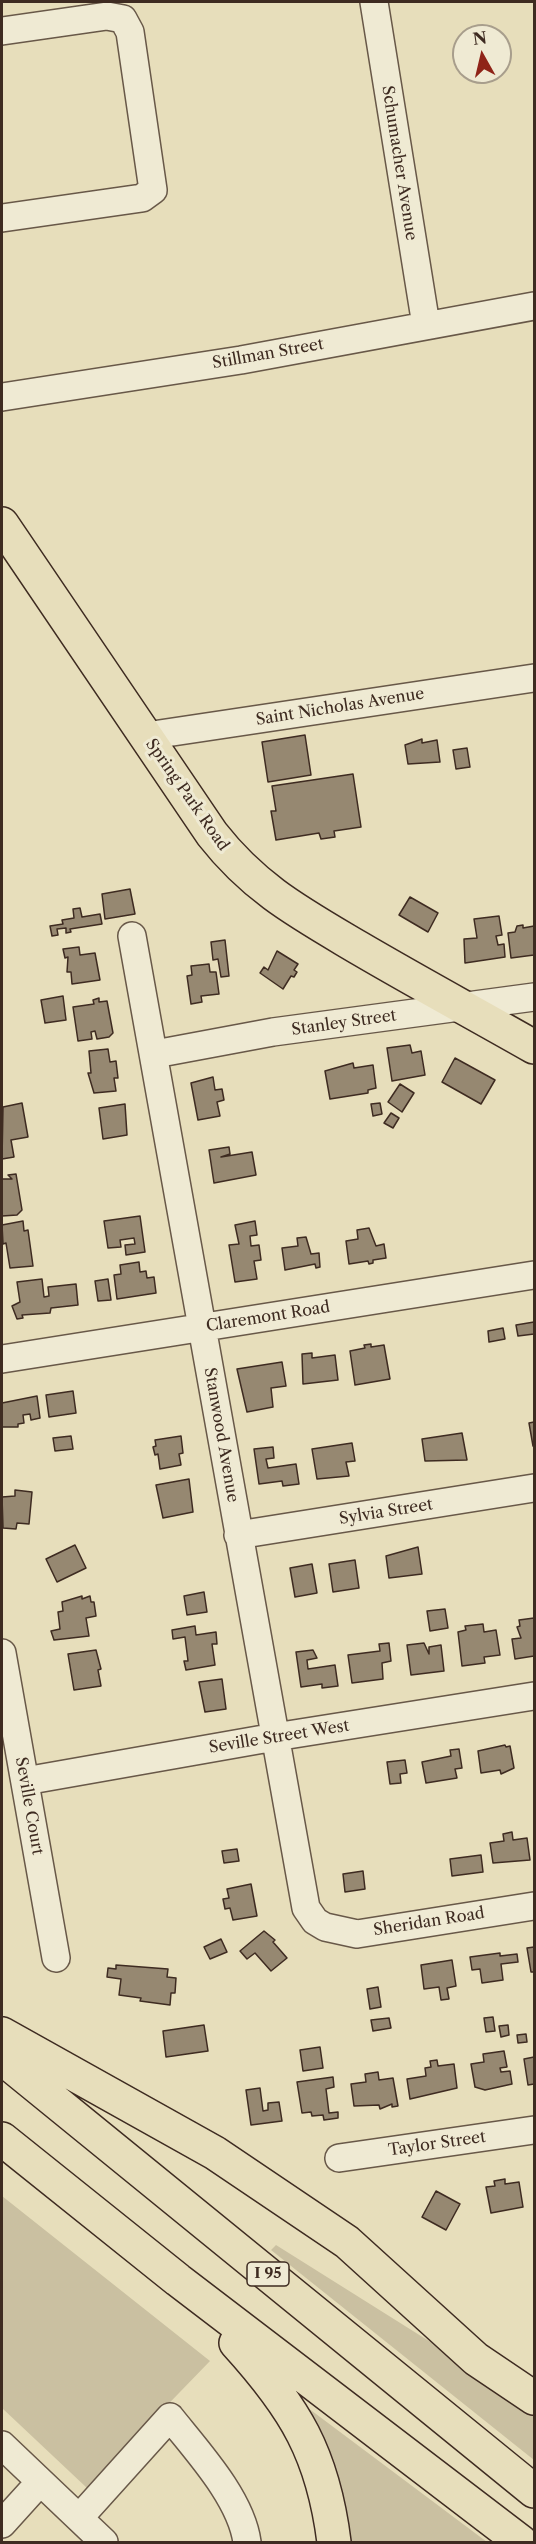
<!DOCTYPE html>
<html>
<head>
<meta charset="utf-8">
<style>
  body { margin:0 }
  #map { position:relative; width:536px; height:2544px; overflow:hidden; background:#e7debb; font-family:"Libre Caslon Text",serif }
  canvas { display:block }
  .frame { position:absolute; inset:0; border:3px solid #3e2b21; pointer-events:none }
  .north { position:absolute; left:452px; top:24px; width:60px; height:60px; box-sizing:border-box; background:#efead3; border:2px solid #a89e8c; border-radius:50%; rotate:352deg; font-size:16px; font-weight:700; line-height:24px; text-align:center; color:#3e2b21 }
  .north::after { content:''; display:block; margin:auto; width:21px; height:27px; background:#8f2418; clip-path:polygon(50% 0,100% 100%,50% 72%,0 100%) }
</style>
</head>
<body>
<div id="map">
<canvas width="536" height="2544"></canvas>
<div class="frame"></div>
<div class="north">N</div>
</div>
<script>
const context = document.querySelector('canvas').getContext('2d');
context.lineJoin = 'round';
function paint(path, color) { context.fillStyle = color; context.fill(path, 'evenodd'); }
function trace(path, color, width, dash) { context.strokeStyle = color; context.lineWidth = width; context.lineCap = dash ? 'butt' : 'round'; context.setLineDash(dash || []); context.stroke(path); }
function drawText(font, color, halo, rows, align = 'center') {
  context.font = font + ' "Libre Caslon Text",serif'; context.lineWidth = 6; context.setLineDash([]); context.textBaseline = 'middle'; context.strokeStyle = halo; context.fillStyle = color; for (const [text, x, y, turn = 0] of rows) {
    context.save(); context.translate(x, y); context.rotate((+turn || 0) * Math.PI / 180); context.textAlign = isNaN(turn) ? turn : align; if (halo) context.strokeText(text, 0, 0); context.fillText(text, 0, 0); context.restore();
  }
}
const green = new Path2D(`
  M2,2196l208,165 -123,127 -85,-80z
  M276,2245l258,162v53l-263,-210z
  M304,2405l183,137h-144z`);
const building = new Path2D(`
  M305,735l6,40 -43,7 -6,-40z
  M422,739v4l15,-3 3,22 -32,2 -3,-19z
  M467,748l3,19 -14,2 -3,-19z
  M353,774l8,53 -27,4 1,6 -14,2 -2,-6 -43,7 -5,-29h5l-4,-25z
  M130,889l5,25 -30,5 -3,-25z
  M410,897l28,16 -10,19 -29,-17z
  M80,908l2,9 18,-3 2,10 -32,5 1,3 -5,1v-5l-9,1 1,6 -6,1 -2,-10 13,-2 -1,-4 12,-2 -1,-9z
  M499,916l3,19 -6,1 2,9 6,-1 1,13 -40,6 -1,-24 13,-1 -3,-19z
  M523,925v3l11,-2v29l-23,3 -3,-25 7,-1 2,-6z
  M225,940l4,36 -8,1 -3,-18 -5,1 -2,-18z
  M79,947l1,8 15,-2 5,27 -28,4 -1,-12h-4l1,-15 -3,1 -2,-9z
  M277,951l21,13 -4,6 3,2 -3,5 -3,-1 -8,13 -23,-16 4,-6 4,3z
  M209,964l1,8h6l3,22 -18,2 1,6 -11,2 -4,-28 5,-1 -1,-9z
  M63,996l3,24 -21,3 -4,-23z
  M99,998v4l8,-1 6,32 -4,4 -12,2 -2,-8 -4,1 1,7 -14,2 -5,-34 21,-3 -1,-4z
  M410,1045l2,8 9,-2 4,24 -33,6 -5,-33z
  M108,1049l2,13 6,-1 2,17h-4l2,13 -22,2 -6,-20h3l-2,-22z
  M455,1058l40,22 -14,24 -39,-22z
  M353,1063l1,5 19,-3 3,23 -8,2v3l-38,6 -5,-28z
  M213,1077l2,13 7,-1 2,11 -7,2 3,14 -22,4 -7,-37z
  M400,1084l14,9 -12,19 -14,-10z
  M22,1103l6,34 -17,3 3,17 -12,2 1,-52z
  M380,1103l2,11 -9,2 -2,-12z
  M125,1104l2,31 -24,4 -4,-31z
  M391,1113l8,5 -6,10 -9,-5z
  M229,1147l1,7 -9,3 31,-5 4,23 -42,8 -5,-33z
  M16,1174l6,36 -5,5 -15,1v-37h10l-4,-4z
  M140,1216l5,36 -19,3 -1,-10 10,-1 -1,-6 -14,2 1,7 -13,1 -4,-27z
  M23,1221l1,10 4,-1 5,36 -23,2 -4,-25 -3,1 -1,-19z
  M255,1221l2,14 -7,1 1,10 8,-1 2,15 -7,1 3,18 -22,3 -6,-37 10,-1 -4,-19z
  M369,1228l7,18 8,-2 2,14 -13,2v3l-4,1 -1,-3 -19,3 -3,-23 12,-2 -1,-9z
  M306,1237l5,17 8,-1 1,14 -4,1 -1,-4 -30,6 -3,-22 16,-2 -1,-8z
  M139,1262l1,10 6,-1 1,7 7,-1 2,16 -39,6 -3,-24 7,-1 -1,-9z
  M42,1279l2,18 5,-1 -1,-9 28,-3 2,21 -27,3 -1,5 -28,2 1,3 -6,1 -5,-13 8,-4 -3,-20z
  M108,1279l3,21 -13,1 -3,-20z
  M534,1322v12l-16,2 -2,-11z
  M503,1328l2,11 -16,3 -1,-11z
  M371,1344v3l13,-2 6,34 -35,6 -5,-34 15,-3 -1,-3z
  M312,1353v5l23,-3 3,25 -35,4 -1,-30z
  M282,1362l4,24 -15,2 2,19 -26,5 -10,-43z
  M73,1391l3,22 -27,4 -3,-22z
  M37,1396l3,22 -9,2 -1,-6 -7,1 1,8 -6,1v3h-16v-24z
  M534,1422v24h-1l-4,-23z
  M462,1433l5,27 -42,1 -3,-22z
  M71,1436l2,13 -18,2 -2,-13z
  M181,1436l2,17 -4,1 2,11 -21,4 -2,-15 -3,1 -2,-8 3,-1 -1,-6z
  M352,1443l3,18 -9,1 3,14 -32,3 -5,-30z
  M273,1447l1,11 -8,1 2,9 28,-4 3,20 -16,2 -1,-5 -23,3 -5,-35z
  M189,1479l4,33 -30,6 -7,-33z
  M15,1490l17,2 -3,32 -12,-1 -1,6 -13,-1 -1,-31 13,-1z
  M75,1545l11,23 -29,14 -11,-23z
  M418,1547l4,27 -33,4 -3,-22z
  M355,1560l4,28 -26,4 -4,-28z
  M312,1564l5,29 -22,4 -5,-29z
  M204,1592l3,20 -20,3 -3,-19z
  M82,1596v3l8,-3 1,6h3l2,14 -10,2 3,18 -35,4 -3,-9 9,-2 -2,-17 5,-1 -1,-9z
  M445,1609l3,19 -18,3 -3,-20z
  M534,1618v38l-19,3 -3,-20 9,-1 -4,-11 3,-1 -1,-6z
  M483,1624l1,8 12,-2 4,25 -16,2 1,6 -23,3 -4,-34 8,-2 -1,-4z
  M195,1626l1,9 20,-3 1,12h-5l3,21 -29,5 -2,-9h4l-3,-24 -12,2 -1,-9z
  M389,1643l2,18 -9,2 1,16 -31,4 -4,-28 32,-4 -1,-7z
  M424,1643l5,11v-7l12,-2 3,26 -33,4 -4,-30z
  M96,1650l5,19 -3,1 3,16 -27,4 -6,-36z
  M313,1650l4,8 -10,2 1,9 27,-4 3,21 -16,2v-4l-21,3 -5,-35z
  M222,1679l4,30 -21,3 -6,-30z
  M505,1745l1,2 4,-1 4,22 -13,6 -1,-4 -19,3 -3,-22z
  M459,1749l3,19 -7,1 2,9 -31,5 -4,-21 29,-6 -1,-6z
  M405,1760l2,13 -7,1 1,9 -11,1 -3,-22z
  M512,1832l1,8 14,-2 3,22 -37,3 -3,-20 14,-2 -1,-7z
  M237,1849l2,12 -15,2 -2,-12z
  M481,1855l2,17 -31,4 -2,-17z
  M363,1871l2,18 -20,3 -2,-18z
  M251,1884l6,32 -24,4 -3,-12 -5,1 -2,-10 6,-1 -2,-9z
  M264,1931l11,9 -2,2 14,16 -16,13 -16,-18 -8,6 -7,-8z
  M221,1939l6,13 -17,7 -6,-12z
  M534,1947v25h-3l-4,-24z
  M500,1953v3l17,-2 1,8 -17,2 2,16 -21,3 -2,-14 -8,1 -2,-13z
  M452,1960l4,26 -9,2 2,11 -8,1 -2,-13 -15,2 -3,-24z
  M116,1965l52,4 -1,8 9,1 -1,15h-4l-1,12 -30,-4 1,-3 -22,-3 2,-16 -14,-2 1,-9 8,1z
  M378,1987l3,20 -11,2 -3,-20z
  M493,2017l2,14 -9,1 -2,-14z
  M389,2018l2,10 -18,3 -2,-11z
  M204,2025l4,26 -42,6 -3,-26z
  M508,2025l1,10 -8,2 -2,-11z
  M526,2034l1,8 -9,1 -1,-8z
  M320,2047l3,21 -20,3 -3,-21z
  M504,2051l3,16 -7,1 1,4 9,-1 2,13 -27,6 -10,-3 -4,-23 13,-2 -1,-8z
  M534,2057v27l-6,1 -4,-26z
  M437,2060l1,6 16,-2 3,24 -47,11 -3,-20 19,-3 -1,-8 6,-1 -1,-6z
  M378,2072l1,8 14,-2 5,28 -6,1v-3l-12,5 -1,-4 -25,1 -3,-22 15,-2 -1,-8z
  M333,2077l1,10 -8,2 3,24 9,-1v6l-14,2 -1,-5 -11,1 -1,-4 -9,1 -5,-31z
  M260,2088l3,23 5,-1v-7l11,-1 3,19 -31,4 -5,-35z
  M505,2179v5l14,-2 4,25 -32,6 -5,-26 9,-1 -1,-5z
  M436,2191l24,13 -14,26 -24,-13z`);
const minor = new Path2D(`
  M374,2l52,323
  M2,31l105,-15 16,3 7,13 23,158 -11,8 -140,20
  M2,397l239,-37 293,-54
  M146,736l388,-58
  M132,936l174,972 9,13 10,6 32,7 177,-28
  M155,1054l118,-22 261,-35
  M2,1359l532,-84
  M238,1535l296,-47
  M2,1653l54,305
  M25,1781l250,-44 259,-41
  M339,2158l195,-28
  M2,2445l102,97
  M79,2518l91,-101c27,34 71,81 77,125
  M2,2524l38,-42`);
const major = new Path2D(`
  M2,524l210,310c43,55 88,79 147,114 58,34 117,66 175,99`);
const highway = new Path2D(`
  M2,2034l213,119 132,89 129,117 58,39
  M2,2058l532,433
  M2,2139l176,141 343,262
  M236,2343c59,65 87,111 98,199`);
const shields = [
  [268,2274,42]
];
const shieldNames = [
  ["I 95",268,2274]
];
const streetNames = [
  ["Schumacher Avenue",399,163,81],
  ["Stillman Street",268,354,-10],
  ["Saint Nicholas Avenue",340,707,-9],
  ["Spring Park Road",187,795,55],
  ["Stanley Street",344,1023,-8],
  ["Claremont Road",268,1317,-9],
  ["Stanwood Avenue",221,1435,80],
  ["Sylvia Street",386,1512,-9],
  ["Seville Street West",279,1737,-9],
  ["Seville Court",29,1806,80],
  ["Sheridan Road",429,1922,-9],
  ["Taylor Street",437,2144,-8]
];
paint(green, '#cac0a1');
paint(building, '#968871');
trace(building, '#3e2b21', 1.5);
trace(minor, '#685848', 30);
trace(major, '#3e2b21', 36);
trace(highway, '#3e2b21', 36);
trace(minor, '#efead3', 27);
trace(major, '#e7debb', 33);
trace(highway, '#e7debb', 33);
for (const [x, y, w] of shields) { const box = new Path2D(); box.roundRect(x - w / 2, y - 12, w, 24, 4.5); context.fillStyle = '#efead3'; context.fill(box); trace(box, '#3e2b21', 1.5); }
drawText('bold 15px', '#3e2b21', null, shieldNames);
drawText('16px', '#3e2b21', '#efead3', streetNames);
</script>
</body>
</html>
